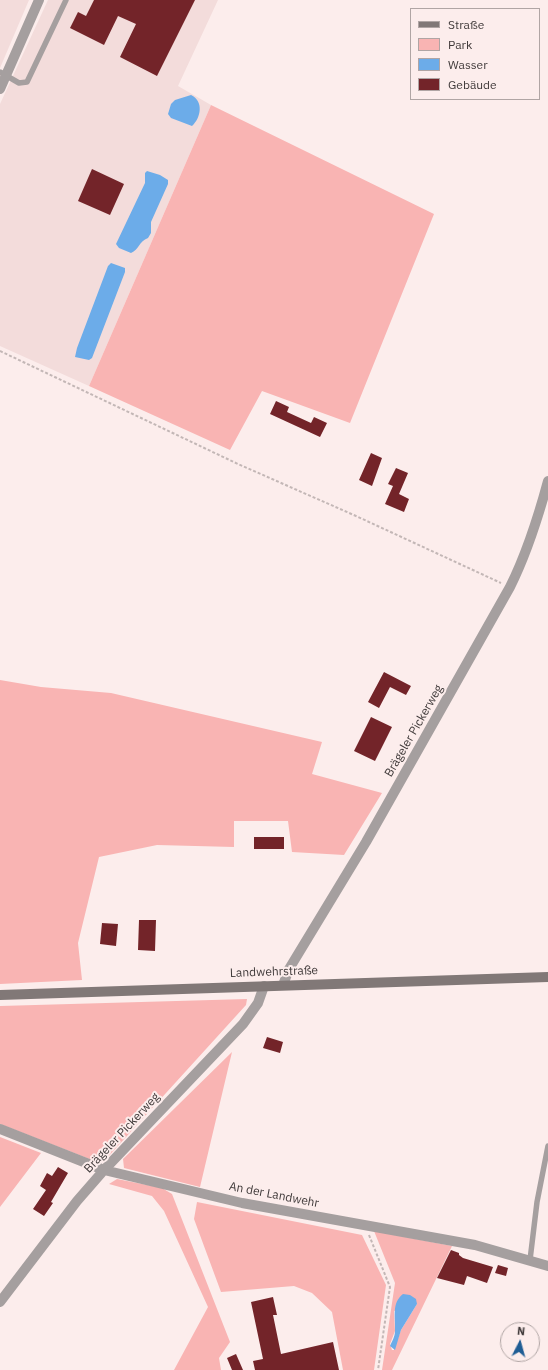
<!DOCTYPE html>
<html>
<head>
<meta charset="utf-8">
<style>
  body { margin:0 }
  #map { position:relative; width:548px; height:1370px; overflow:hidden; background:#fcedec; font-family:"IBM Plex Sans",sans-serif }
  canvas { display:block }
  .legend { position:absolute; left:410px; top:8px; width:130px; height:92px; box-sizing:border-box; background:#fcedec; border:1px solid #b0a5a4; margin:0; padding:5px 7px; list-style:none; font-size:12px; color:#3f3939 }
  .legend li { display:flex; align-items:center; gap:8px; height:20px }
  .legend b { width:20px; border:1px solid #b0a5a4 }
  .north { position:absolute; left:500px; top:1322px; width:40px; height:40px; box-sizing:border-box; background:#fcedec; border:1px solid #b0a5a4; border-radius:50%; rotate:6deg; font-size:11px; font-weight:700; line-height:16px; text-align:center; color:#3f3939 }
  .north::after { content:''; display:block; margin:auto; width:14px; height:18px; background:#1f5d94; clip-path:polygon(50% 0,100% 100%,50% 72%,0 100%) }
</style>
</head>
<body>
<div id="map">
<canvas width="548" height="1370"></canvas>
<ul class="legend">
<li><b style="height:5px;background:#817877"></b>Straße</li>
<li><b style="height:11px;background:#f9b4b3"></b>Park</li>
<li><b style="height:11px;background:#6cace9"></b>Wasser</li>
<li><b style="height:11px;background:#732429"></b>Gebäude</li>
</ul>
<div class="north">N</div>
</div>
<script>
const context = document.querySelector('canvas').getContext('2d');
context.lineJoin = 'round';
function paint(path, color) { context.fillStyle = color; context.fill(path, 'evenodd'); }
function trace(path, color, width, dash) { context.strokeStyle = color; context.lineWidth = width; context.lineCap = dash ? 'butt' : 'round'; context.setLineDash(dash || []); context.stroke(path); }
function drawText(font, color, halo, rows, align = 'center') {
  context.font = font + ' "IBM Plex Sans",sans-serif'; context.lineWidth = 4; context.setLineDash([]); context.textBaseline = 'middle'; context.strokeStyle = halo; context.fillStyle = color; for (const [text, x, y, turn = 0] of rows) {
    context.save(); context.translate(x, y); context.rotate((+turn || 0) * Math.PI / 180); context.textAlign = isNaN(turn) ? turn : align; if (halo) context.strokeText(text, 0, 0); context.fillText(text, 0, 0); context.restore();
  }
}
const built = new Path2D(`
  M0,0h29l-29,68z
  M48,0h170l-40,86 33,19 -122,281 -89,-40v-242z`);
const green = new Path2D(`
  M211,105l223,109 -84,209 -88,-32 -32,59 -141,-64z
  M0,680l41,7 70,6 211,49 -10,32 70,19 -38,62 -52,-3 -4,-31h-54v26l-77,-2 -58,12 -21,86 4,37 -82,4z
  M247,999l-1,6 -140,154 -14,1 -92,-36v-118z
  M232,1052l-32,135 -76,-19 -1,-9z
  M0,1137l41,16 -41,54z
  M117,1179l45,9 10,6 58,148 -11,16 2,12h-47l34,-63 -44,-96 -12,-15 -43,-12z
  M197,1202l165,33 24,50 -12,85h-31l-11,-58 -20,-19 -18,-7 -73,6 -27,-73z
  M374,1231l78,15 -60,124h-10l13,-87zM417,1304l-16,26 -7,20h-2l-2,-6 5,-13 -1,-20z`);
const water = new Path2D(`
  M191,95c13,6 10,23 1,31l-21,-8 -3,-4 3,-10 4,-4z
  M147,171l13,4 8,5v4l-17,38v11l-3,5c-9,3 -9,12 -17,15l-12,-5 -3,-4 29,-61v-10z
  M111,263l14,5v4l-33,86 -3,2 -14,-3 2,-9 31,-82z
  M403,1294l7,1 6,4 1,5 -16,26 -6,20 -5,-4c2,-5 5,-9 5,-15 1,-13 -4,-28 8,-37z`);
const building = new Path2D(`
  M94,0h101l-38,76 -37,-19 16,-33 -18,-8 -14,29 -34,-17 8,-16 8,4z
  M92,169l32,15 -14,31 -32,-14z
  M276,401l13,6 -2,5 24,11 3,-6 13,6 -7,14 -50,-23z
  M371,453l11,5 -10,28 -13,-6z
  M396,468l12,5 -9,21 10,5 -5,13 -19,-8 8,-18 -5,-2z
  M384,672l27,14 -5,9 -16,-8 -11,21 -11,-6z
  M371,717l21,10 -17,34 -21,-10z
  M254,837h30v12h-30z
  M139,920h17l-1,31 -17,-1z
  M102,923l16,1 -2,22 -16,-2z
  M267,1037l16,5 -3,11 -17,-5z
  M58,1167l10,6 -17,29 2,1 -9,13 -11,-7 13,-19 -6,-4 7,-13 5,3z
  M451,1250l8,3v2l4,3 30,9 -6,16 -20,-7 -3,9 -27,-7z
  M498,1265l10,3 -2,8 -11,-3z
  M273,1297l4,18h-4l8,39 52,-12 6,28h-84l-2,-9 10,-2 -12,-57z
  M236,1354l7,16h-11l-5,-12z`);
const path = new Path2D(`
  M0,351l238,113 118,52 145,67
  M369,1235l21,52 -12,83`);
const lane = new Path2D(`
  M0,72l19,11 8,-1 39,-82
  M530,1260l7,-58 11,-56`);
const street = new Path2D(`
  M0,89l39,-89
  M283,985l6,-16 77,-127 144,-255c17,-34 28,-69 38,-106
  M0,1129l104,41 138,33 233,42 73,21
  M0,1302l77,-101 27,-31 139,-146 15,-21 6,-17`);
const secondary = new Path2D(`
  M0,995l548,-18`);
const streetNames = [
  ["Brägeler Pickerweg",414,731,-60],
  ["Landwehrstraße",274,972,-2],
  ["Brägeler Pickerweg",122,1133,-47],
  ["An der Landwehr",274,1195,11]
];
paint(built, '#f3dcdb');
paint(green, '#f9b4b3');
paint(water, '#6cace9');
paint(building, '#732429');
trace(path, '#c3b7b6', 2, [3, 2]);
trace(lane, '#a59f9f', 5.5);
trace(street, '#a59f9f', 10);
trace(secondary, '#817877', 10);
drawText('12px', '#3f3939', '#fcedec', streetNames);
</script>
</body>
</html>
